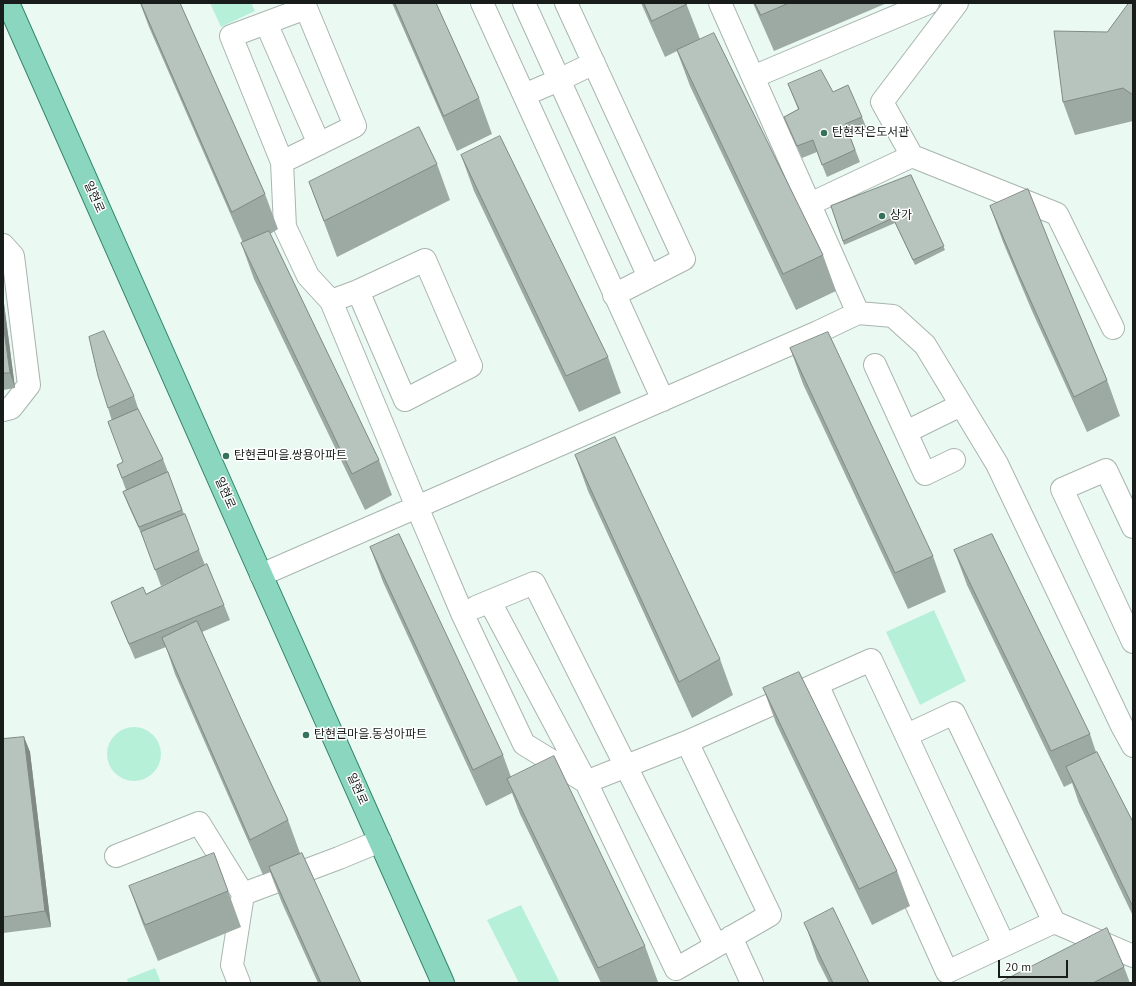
<!DOCTYPE html>
<html>
<head>
<meta charset="utf-8">
<style>
  body { margin:0 }
  #map { position:relative; width:1136px; height:986px; overflow:hidden; background:#ebf9f3; font-family:"PT Sans",sans-serif }
  canvas { display:block }
  .frame { position:absolute; inset:0; border:4px solid #181d1b; pointer-events:none }
  .scale { position:absolute; left:998px; top:960px; width:70px; height:18px; box-sizing:border-box; border:2px solid #181d1b; border-top:0; padding-left:5px; font-size:12px; line-height:14px; white-space:nowrap; color:#181d1b; -webkit-text-stroke:3px #fff; paint-order:stroke }
</style>
</head>
<body>
<div id="map">
<canvas width="1136" height="986"></canvas>
<div class="frame"></div>
<div class="scale">20 m</div>
</div>
<script>
const context = document.querySelector('canvas').getContext('2d');
context.lineJoin = 'round';
function paint(path, color) { context.fillStyle = color; context.fill(path, 'evenodd'); }
function trace(path, color, width, dash) { context.strokeStyle = color; context.lineWidth = width; context.lineCap = dash ? 'butt' : 'round'; context.setLineDash(dash || []); context.stroke(path); }
function drawText(font, color, halo, rows, align = 'center') {
  context.font = font + ' "PT Sans","Noto Sans KR",sans-serif'; context.lineWidth = 3; context.setLineDash([]); context.textBaseline = 'middle'; context.strokeStyle = halo; context.fillStyle = color; for (const [text, x, y, turn = 0] of rows) {
    context.save(); context.translate(x, y); context.rotate((+turn || 0) * Math.PI / 180); context.textAlign = isNaN(turn) ? turn : align; if (halo) context.strokeText(text, 0, 0); context.fillText(text, 0, 0); context.restore();
  }
}
const green = new Path2D(`
  M210,3h41l4,8 -34,16z
  M934,610l32,71 -46,24 -34,-73z
  M107 754a27 27 0 1 1 54 0a27 27 0 1 1-54 0Z
  M521,905l39,78h-41l-32,-63z
  M155,968l6,15h-33l-1,-4z`);
const minor = new Path2D(`
  M482,3l181,397
  M524,3l125,274
  M566,3l118,256 -70,36
  M720,3l138,310
  M957,3l-75,99 30,54 145,58 56,114
  M266,23l53,121
  M753,77l175,-74
  M524,95l35,-15 35,-17
  M282,162l73,-36 -49,-118 -75,28 51,126 3,65 23,49 23,25 86,206 45,106 62,131 62,38 101,-40 184,-82 133,285
  M810,204l102,-48
  M3,245l10,11 16,129 -18,23 -8,2
  M331,301l27,-10 67,-31 46,106 -66,34 -47,-109
  M875,365l50,109 29,-14
  M906,432l55,-27
  M1133,527l-27,-57 -44,19 71,153
  M261,575l557,-243 40,-19 35,3 32,29 72,119 125,262 11,20
  M490,602l96,180 90,187 94,-54 -83,-173
  M476,607l58,-24 182,363
  M817,684l130,288 107,-50
  M907,735l47,-22 100,209 79,34
  M116,856l83,-33 44,71 -11,71 7,18
  M243,894l96,-36 41,-17
  M731,937l21,46`);
const major = new Path2D(`
  M8,3l239,540 196,440`);
const wall = new Path2D(`
  M140,3h40l85,191 13,35 -8,5 109,226 13,35 -27,15 -111,-231 -13,-36h2l-94,-216z
  M392,3h44l43,95 13,36 -35,17z
  M641,3h45l14,36 -13,7 136,209 13,36 -40,19 -106,-224 -13,-35 -12,6z
  M753,3h134l-113,48z
  M1133,3v118l-58,14 -12,-33 44,-70z
  M788,84l45,8 29,25 5,12 -17,7 10,26 -33,15 -10,-25 -15,6 -13,-29 -5,-12 14,-8z
  M461,155l147,202 13,36 -42,19 -105,-221z
  M437,164l13,36 -113,57 -28,-75z
  M911,175l34,75 -30,15 -20,-42 -51,22 -13,-39z
  M990,206l66,53 51,121 13,36 -33,16 -55,-121 -29,-69z
  M3,296l12,92 -12,2z
  M790,348l143,208 13,36 -38,17 -105,-225z
  M134,396l5,15 24,48 21,55 15,36 6,15 19,40 6,15 -28,12 39,87 47,101 12,33 61,130h-43l-36,-80 -12,-31 -7,3 -88,-201 -9,-27 -31,12 -18,-42 -6,-15 35,-8 42,-20 -27,12 -16,-44 -16,-35 -6,-15 3,-2 -9,-25 6,-3 -11,-41 -4,-13z
  M575,455l145,204 13,36 -41,23 -104,-227z
  M370,547l133,208 8,22 134,169 13,36 -3,1h-54l-81,-169 -8,-21 -26,13 -103,-224z
  M954,550l136,184 6,18 37,70v94l-54,-113 -7,-20 -8,4 -97,-202z
  M763,688l134,183 13,35 -38,19 -96,-202z
  M24,737l6,15 21,175 -48,6v-194z
  M129,886l99,5 13,36 -83,34 -16,-39z
  M805,923l64,60h-40l-12,-24z
  M1124,967l6,16h-131z`);
const shadedWall = new Path2D(`
  M3,296l12,92 -5,-15 -7,-50z
  M24,737l6,15 21,175 -6,-16z`);
const building = new Path2D(`
  M141,3h39l85,191 -33,18z
  M395,3h41l43,95 -35,18z
  M644,3h42l1,1 -35,17z
  M755,3h34l-28,12z
  M1129,3h4v92l-10,-7 -60,14 -9,-71 53,1z
  M714,33l109,222 -40,19 -106,-224z
  M821,70l12,22 15,-7 14,32 -17,7 10,26 -33,15 -9,-25 -16,6 -13,-29 15,-8 -11,-25z
  M419,127l18,37 -113,57 -15,-39z
  M500,136l108,221 -42,19 -105,-221z
  M911,175l33,71 -31,14 -20,-42 -50,23 -12,-35z
  M1028,189l28,70 51,121 -33,17 -55,-122 -29,-69z
  M269,231l110,229 -27,14 -111,-231z
  M3,323l7,50h-7z
  M104,331l30,65 -26,12 -10,-32 -9,-39z
  M828,332l105,224 -38,17 -105,-225z
  M138,409l25,50 -41,19 -5,-13 6,-3 -15,-40z
  M615,437l105,222 -41,23 -104,-227z
  M168,472l14,38 -43,17 -16,-35z
  M185,514l14,36 -44,20 -14,-38z
  M399,534l104,221 -30,15 -103,-223z
  M992,534l98,200 -39,17 -97,-201z
  M207,564l17,41 -95,39 -18,-42 32,-15 3,7z
  M197,621l44,98 47,101 -38,20 -88,-202z
  M799,672l98,199 -38,18 -96,-201z
  M24,737l21,174 -42,6v-178z
  M1097,752l36,70v85l-67,-140z
  M554,756l91,190 -47,22 -91,-189z
  M214,853l14,38 -83,34 -16,-39z
  M302,853l59,130h-40l-52,-116z
  M833,908l36,75h-36l-29,-60z
  M1107,928l17,39 -31,16h-94z`);
const markers = [
  [824,133,4,"#35715c"],
  [882,216,4,"#35715c"],
  [226,456,4,"#35715c"],
  [306,735,4,"#35715c"]
];
const poiNames = [
  ["탄현작은도서관",832,133],
  ["상가",890,216],
  ["탄현큰마을.쌍용아파트",234,456],
  ["탄현큰마을.동성아파트",314,735]
];
const streetNames = [
  ["일현로",94,197,66],
  ["일현로",225,493,66],
  ["일현로",357,789,66]
];
paint(green, '#b7f0d9');
trace(minor, '#a8b5af', 24);
trace(major, '#308469', 24);
trace(minor, '#fff', 22);
trace(major, '#8bd6be', 22);
paint(wall, '#9da9a3');
paint(shadedWall, '#808985');
paint(building, '#b7c4be');
trace(building, '#808985', 1);
for (const [x, y, r, color] of markers) { const dot = new Path2D(); dot.arc(x, y, r, 0, 2 * Math.PI); context.fillStyle = color; context.fill(dot); trace(dot, '#fff', 1.5); }
drawText('12px', '#181d1b', '#fff', poiNames, 'left');
drawText('12px', '#181d1b', '#fff', streetNames);
</script>
</body>
</html>
